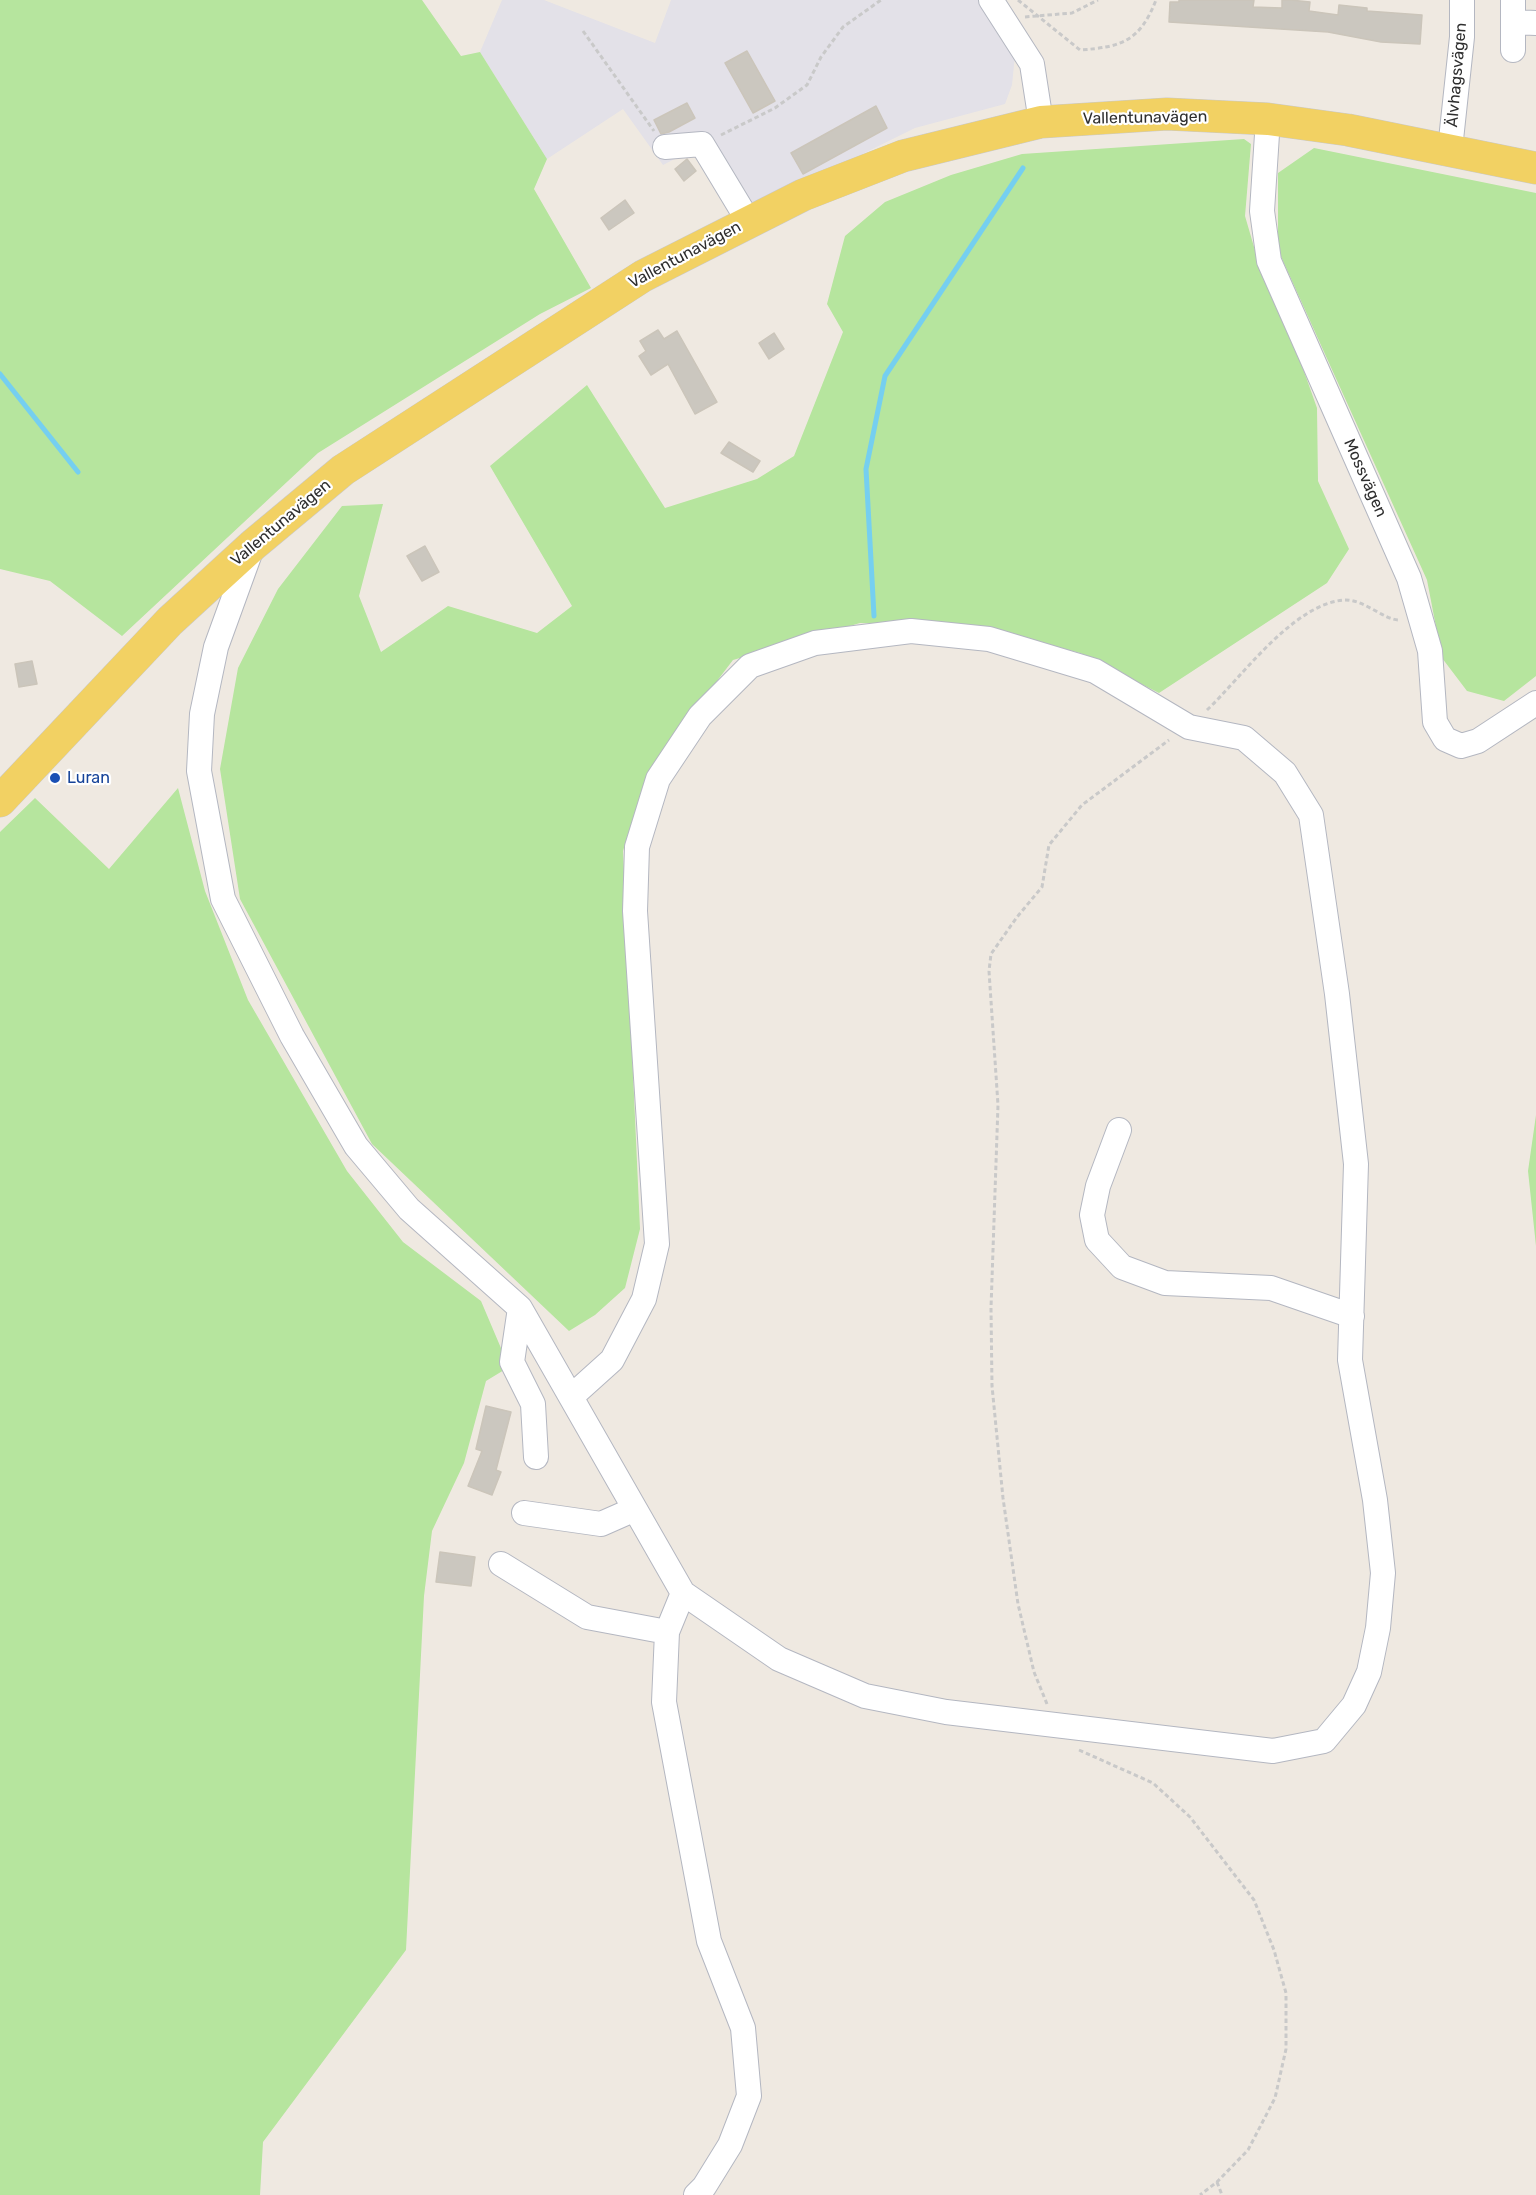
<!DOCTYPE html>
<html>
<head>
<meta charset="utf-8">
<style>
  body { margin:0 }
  canvas { display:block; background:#efe9e1 }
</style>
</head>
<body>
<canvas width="1536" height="2195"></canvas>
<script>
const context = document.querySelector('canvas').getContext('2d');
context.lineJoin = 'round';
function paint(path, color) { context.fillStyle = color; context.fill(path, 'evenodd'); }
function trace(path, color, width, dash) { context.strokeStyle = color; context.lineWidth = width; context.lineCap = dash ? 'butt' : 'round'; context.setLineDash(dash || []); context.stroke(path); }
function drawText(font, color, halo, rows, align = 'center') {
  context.font = font + ' Rubik,sans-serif'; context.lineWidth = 4.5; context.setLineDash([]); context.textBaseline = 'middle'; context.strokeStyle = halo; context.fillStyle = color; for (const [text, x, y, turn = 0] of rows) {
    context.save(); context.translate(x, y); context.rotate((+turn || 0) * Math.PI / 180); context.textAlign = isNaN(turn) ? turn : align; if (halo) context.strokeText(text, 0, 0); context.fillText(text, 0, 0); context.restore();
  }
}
const industrial = new Path2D(`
  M502,0h42l111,43 16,-43h309l35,55 -3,30 -7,19 -90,24 -176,87 -47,-65 -29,15 -40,-56 -76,50 -67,-107z`);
const green = new Path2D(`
  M0,0h422l39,56 19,-4 67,107 -13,30 57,99 -51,26 -222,139 -196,183 -72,-55 -50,-12z
  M1244,139l7,5 -6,72 16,55 34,75 22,62 1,73 31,68 -22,34 -168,110 -79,-40 -100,-27 -120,-3 -127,37 -84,110 -26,81 17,378 -15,59 -30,27 -26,16 -197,-187 -132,-245 -20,-130 18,-101 40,-79 64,-83 41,-2 -24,92 22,56 67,-46 89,27 35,-27 -82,-140 97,-81 78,123 92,-29 37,-23 49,-124 -16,-28 18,-68 40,-34 66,-27 71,-21z
  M1314,148l222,45v483l-32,25 -37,-10 -25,-33 -15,-78 -149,-330v-77z
  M178,788l27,103 43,109 99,171 56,71 78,59 28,66 -23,14 -22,82 -32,68 -8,65 -18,354 -143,192 -3,53h-260v-1363l35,-34 74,71z
  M1536,1115v131l-8,-75z`);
const stream = new Path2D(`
  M0,374l78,98
  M874,616l-8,-147 19,-93 138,-208`);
const building = new Path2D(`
  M1179,0h75l-1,7 29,1v-8h8l20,2 -1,9 29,4 1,-10 28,3v3l55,4 -2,29 -39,-2 -53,-10 -159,-10 1,-20h9z
  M747,51l28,50 -22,12 -28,-50z
  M687,103l8,15 -26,14 -8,2 -7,-14z
  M876,106l11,22 -84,46 -12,-21z
  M687,159l9,12 -12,10 -9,-12z
  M625,200l9,13 -25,17 -8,-12z
  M658,330l6,9 13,-8 40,71 -22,12 -27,-50 -17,11 -12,-19 7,-5 -6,-10z
  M774,333l10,16 -15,10 -10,-16z
  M729,442l31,19 -7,11 -32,-19z
  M425,546l14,26 -17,9 -15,-25z
  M32,661l5,23 -18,3 -4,-23z
  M486,1406l25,6 -15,58 5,2 -9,23 -24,-9 14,-35 -6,-2z
  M440,1552l35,5 -4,29 -35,-4z`);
const path = new Path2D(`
  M1018,0l62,50c42,-3 60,-9 76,-50
  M1025,17l47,-4 26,-13
  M583,31l71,100
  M721,135l54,-27 32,-23 14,-28 22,-30 38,-27
  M1207,710c35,-33 86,-106 137,-110 20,-1 40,20 55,20
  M1047,1704l-13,-32 -16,-68 -15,-106 -11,-112 -1,-78 7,-203 -9,-134 2,-17 26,-37 25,-30 7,-42 33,-40 87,-65
  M1079,1750l74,33 37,34 64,83 20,50 12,43v56l-11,49 -27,52 -31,32 -17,13
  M1217,2182l5,13`);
const minor = new Path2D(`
  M991,0l41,64 9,58
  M1513,22l23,1
  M1513,50v-50
  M1268,119l-6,92 7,50 140,317 21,73 5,71 10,17 16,7 17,-5 58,-38
  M665,147l37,-3 47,78
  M1450,149l12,-112v-37
  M253,545l-37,102 -14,67 -3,57 24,128 69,137 64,110 53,63 111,99 163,285 96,66 86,37 81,16 327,39 51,-10 30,-36 15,-33 9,-44 5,-55 -8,-73 -25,-140 6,-196 -19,-170 -26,-179 -26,-42 -41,-35 -55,-11 -94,-56 -106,-32 -78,-8 -96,12 -65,23 -50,50 -42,63 -21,68 -2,64 22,333 -13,55 -32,61 -40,36
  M1119,1130l-21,56 -6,29 5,25 25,27 43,16 106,5 81,28
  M520,1308l-8,54 21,42 3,53
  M524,1513l77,11 34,-15
  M501,1564l86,53 80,15
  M683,1593l-16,39 -3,70 45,239 34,87 6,68 -19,49 -26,42 -8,8`);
const major = new Path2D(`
  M0,801l170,-180 83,-76 90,-75 300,-194 160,-81 100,-39 138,-34 126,-8 101,5 80,11 188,38`);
const markers = [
  [55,778,6,"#1a4fb4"]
];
const streetNames = [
  ["Älvhagsvägen",1457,75,-85],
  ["Vallentunavägen",1145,118,-1],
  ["Vallentunavägen",685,255,-28],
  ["Mossvägen",1365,478,66],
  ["Vallentunavägen",281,523,-40]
];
const transitNames = [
  ["Luran",67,778]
];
paint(industrial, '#e3e1e8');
paint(green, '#b6e59e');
trace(stream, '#75cff0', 5);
paint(building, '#cbc7bf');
trace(building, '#cbc5ba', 1.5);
trace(minor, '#b4b7c1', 26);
trace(major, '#c9c9c9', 33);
trace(path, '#c9c9c9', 3, [4.5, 3]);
trace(minor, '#fff', 24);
trace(major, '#f2d163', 32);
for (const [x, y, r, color] of markers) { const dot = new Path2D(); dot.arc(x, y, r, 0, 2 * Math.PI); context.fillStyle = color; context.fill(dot); trace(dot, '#fff', 2); }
drawText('16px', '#2e2e2e', '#fff', streetNames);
drawText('16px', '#164399', '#fff', transitNames, 'left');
</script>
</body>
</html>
